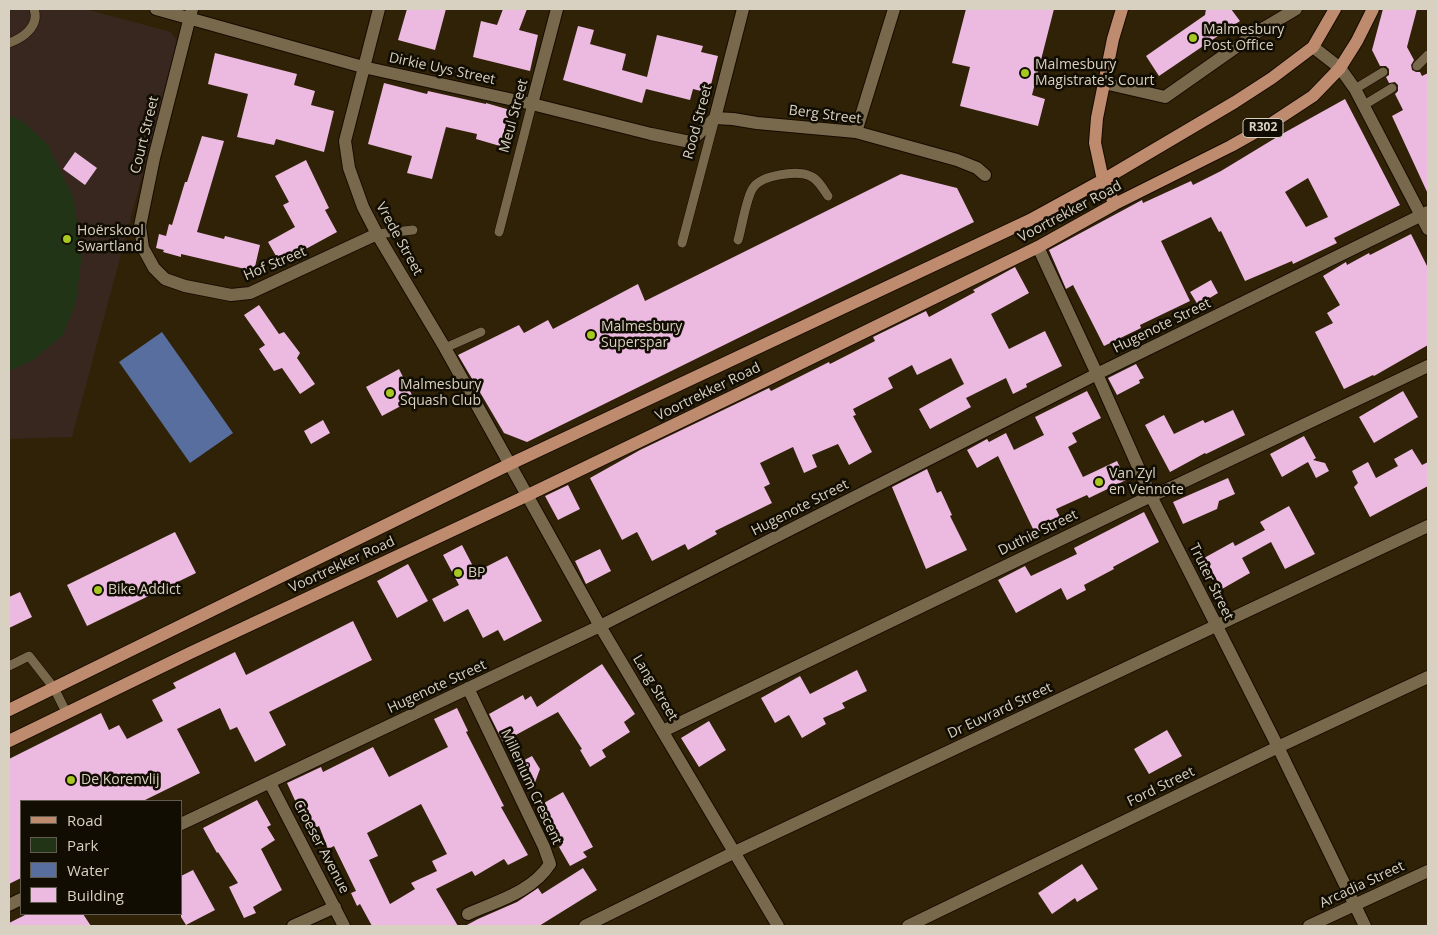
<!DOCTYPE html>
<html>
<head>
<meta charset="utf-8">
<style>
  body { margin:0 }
  #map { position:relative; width:1437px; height:935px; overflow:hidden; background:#2f2207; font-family:"Open Sans",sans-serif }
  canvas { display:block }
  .frame { position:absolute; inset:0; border:10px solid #d8d0c1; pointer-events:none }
  .legend { position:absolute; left:20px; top:800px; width:162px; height:115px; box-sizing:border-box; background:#120d03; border:1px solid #615b4f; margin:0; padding:6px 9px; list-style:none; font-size:15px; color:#d8d0c1 }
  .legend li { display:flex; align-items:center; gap:10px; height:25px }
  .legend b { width:25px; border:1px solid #615b4f }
</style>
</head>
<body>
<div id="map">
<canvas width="1437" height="935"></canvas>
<div class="frame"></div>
<ul class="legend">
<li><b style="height:6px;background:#be8b6e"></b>Road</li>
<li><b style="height:14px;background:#223416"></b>Park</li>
<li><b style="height:14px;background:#586e9e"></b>Water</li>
<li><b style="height:14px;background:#ecb9e1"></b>Building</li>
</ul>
</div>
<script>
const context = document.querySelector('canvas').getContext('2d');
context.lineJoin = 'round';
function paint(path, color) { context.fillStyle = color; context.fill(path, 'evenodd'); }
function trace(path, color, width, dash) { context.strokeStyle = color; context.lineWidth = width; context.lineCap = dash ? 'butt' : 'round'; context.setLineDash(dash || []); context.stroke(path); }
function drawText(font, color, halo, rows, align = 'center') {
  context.font = font + ' "Open Sans",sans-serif'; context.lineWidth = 5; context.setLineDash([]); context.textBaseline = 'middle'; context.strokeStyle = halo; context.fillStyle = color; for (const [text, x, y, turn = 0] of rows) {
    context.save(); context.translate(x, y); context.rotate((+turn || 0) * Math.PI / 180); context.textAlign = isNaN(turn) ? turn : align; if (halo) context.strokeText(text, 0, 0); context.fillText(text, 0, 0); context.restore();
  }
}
const education = new Path2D(`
  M9,9h76l86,23 7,10 -106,395 -63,2z`);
const green = new Path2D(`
  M9,115l16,8 23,22 25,52 9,56 -6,49 -13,33 -30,25 -24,11z`);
const water = new Path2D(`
  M162,332l71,101 -43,30 -71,-101z`);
const building = new Path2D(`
  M407,9h39l-11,41 -37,-10z
  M503,9h24l-8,21 19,5 -8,36 -57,-14 8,-36 16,4z
  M966,9h88l-22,86 13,4 -7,27 -78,-20 10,-39 -18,-4z
  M1206,9h25l9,12 -81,55 -13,-20 59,-41z
  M1383,9h34l-10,38 7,13 -3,5 1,5 4,2h4l2,4 6,-3v121l-36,-78 11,-6 -8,-16 3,-3v-6l-3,-3 -6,1 -3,-6 3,-2v-6l-3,-3h-6l-8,-16z
  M578,26l16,4 -4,14 36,10 -4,16 25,7 10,-42 46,11 -2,6 17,4 -9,37 -16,-4 -3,11 -44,-11 -4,14 -79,-23z
  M215,53l82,21 -3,11 21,6 -4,14 23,6 -10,41 -48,-13 -2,6 -37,-8 11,-43 -40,-10z
  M384,83l43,11 1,-3 58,13v-1l24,7 -10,36 -24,-7 1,-5 -31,-7 -14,52 -25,-6 5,-17 -44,-12z
  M1345,99l55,106 -66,33 3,5 -44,21 -1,-3 -47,20 -24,-50 -2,1 -8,-15 -50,24 29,60 -50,24 1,3 -37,18 -31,-61 -7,4 -17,-39 93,-50 1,3 48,-22 2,4 28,-14 61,-37zM1308,178l20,39 -22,10 -21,-35z
  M202,136l22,5 -27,91 27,7 1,-3 35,9 -6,26 -73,-17v3l-18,-5 1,-2 -8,-2 3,-14 7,2 3,-12 3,1 13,-43h2z
  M75,152l22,16 -12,17 -22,-16z
  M306,160l23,48 -4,2 12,22 -57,31 -12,-21 27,-15 -12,-22 6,-3 -14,-26z
  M901,174l56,14 17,34 -447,220 -23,-9 -46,-78 61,-30 5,8 24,-13 5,9 85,-45 7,17z
  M1411,234l17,34v77l-54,31 -1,-1 -29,14 -29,-57 18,-9 -6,-10 13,-8 -17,-29 23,-14 1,3 22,-12 1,2z
  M1015,267l14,26 -38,21 18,35 36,-18 17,35 -36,18 1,3 -14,7 -7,-16 -40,20 5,9 -41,22 -11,-20 45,-25 -13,-26 -34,17 -5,-10 -24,13 5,10 -40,21 3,6 -3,1 19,36 -23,13 -11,-21 -26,11 5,12 -13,6 -11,-26 -33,16 10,21 -6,3 8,16 -57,28 2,3 -29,16 -3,-6 -33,17 -15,-29 -15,8 -32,-62 50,-28 129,-62 2,3 58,-29 1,2 45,-23 -2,-4 53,-26 3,6 46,-25 -2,-2z
  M1211,280l7,13 -20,12 -8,-13z
  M259,305l20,29 5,-2 16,21 -3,5 18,26 -15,10 -18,-26 -8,3 -15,-22 6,-4 -21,-30z
  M1136,364l8,14 -5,2 1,3 -23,12 -9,-17z
  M399,369l15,30 -32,17 -16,-29z
  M1087,391l14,27 -29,15 5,9 -9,5 15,30 34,-16 9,19 -37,18 -2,-3 -31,14 6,12 -27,12 -37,-77 -21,12 -10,-18 20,-11 2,3 17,-9 8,17 30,-15 -9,-18z
  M1403,391l15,26 -44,26 -15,-26z
  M1233,410l12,25 -39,19 -1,-1 -35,19 -25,-47 19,-10 10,19 29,-14 2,3z
  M323,420l7,13 -19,11 -7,-13z
  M1304,436l12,22 -3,2 12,3 4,8 -13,7 -8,-16 -26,15 -12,-23z
  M1412,449l10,16 6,-3v24l-58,31 -16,-30 4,-4 -6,-12 16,-9 8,16 22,-12 -4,-7z
  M927,469l10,24 4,-2 11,24 -2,1 17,34 -41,19 -34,-82z
  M1228,478l7,16 -16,7 -2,8 -34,15 -10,-22z
  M568,485l12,24 -22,11 -13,-24z
  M1289,506l26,48 -30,15 -14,-27 -29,16 8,15 -28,16 -18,-31 29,-16 2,4 30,-16 -5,-8z
  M1144,512l15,30 -46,25 1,2 -30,16 2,5 -19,10 -6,-12 -45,25 -18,-33 27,-14 6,10 46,-22 -3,-6z
  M175,532l21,41 -109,53 -20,-41z
  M462,545l14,27 31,-16 35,65 -38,20 -6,-11 -15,8 -15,-29 -24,13 -12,-23 27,-14 -16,-30z
  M600,549l11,22 -25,13 -11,-23z
  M408,564l20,37 -31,17 -20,-37z
  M20,592l12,25 -23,11v-31z
  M353,621l19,39 -103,52 17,33 -31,17 -18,-35 -7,3 -10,-22 -43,21 23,44 -57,28h-122v77l-12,6v-125l92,-46 8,17 10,-5 8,14 36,-18 -11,-21 24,-12 -3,-5 62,-31 11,23z
  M602,664l33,50 -11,8 6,10 -28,18 4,7 -16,10 -10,-17 2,-1 -24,-37 -55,30 -14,-28 34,-19 2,5 6,-4 6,11z
  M857,670l10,21 -25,12 3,5 -22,10 3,6 -24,14 -13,-23 -14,8 -14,-25 39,-22 10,18z
  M457,708l11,23 -2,1 38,74 -3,1 27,48 -20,10 -4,-6 -29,17 -3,-5 -36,18 22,37h-86l-12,-22 -3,2 -6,-13 5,-2 -22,-45 -6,3 -9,-23 -10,5 -22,-48 34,-16 2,5 50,-25 16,30 59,-30 -14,-28zM421,804l26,50 -15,7 5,10 -26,12 4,6 -25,15 -21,-44 9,-4 -11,-23z
  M709,721l17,29 -27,17 -18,-29z
  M1167,730l15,26 -33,18 -15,-25z
  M532,756l8,13 -6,16 -4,-8 -4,4 -9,-17z
  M563,792l30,55 -10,5 4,5 -17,9 -11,-19 3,-2 -20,-34 4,-6 -2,-2z
  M257,800l14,25 -4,2 8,13 -14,9 21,41 -29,17 3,6 -12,5 -15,-31 9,-4 -20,-31 -1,1 -14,-25z
  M1082,864l16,25 -21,13 -2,-4 -23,16 -14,-21z
  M583,868l14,22 -58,36h-74l13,-7 39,-17 21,-14 4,6z
  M193,870l22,40 -29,15 -5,-8v-41z
  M27,914h56l8,12h-82v-3z`);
const service = new Path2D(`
  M9,43c14,-5 31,-17 25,-34
  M1417,66l11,-11
  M1355,89l28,-17
  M1364,105l28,-17
  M499,232l33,-128
  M377,234l36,-4
  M738,240c4,-13 8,-42 15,-52 8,-13 44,-18 57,-12 8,3 13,13 18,20
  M682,243l33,-125
  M445,348l36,-16
  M9,666l20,-10 25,32 12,24`);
const minor = new Path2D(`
  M156,9l207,58 169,37 119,30 39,8 25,-24
  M192,9l-38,149 -14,68 3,22 11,20 11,11 20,7 46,9 19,-2 127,-59
  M379,9l-34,132 4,27 14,39 14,27 68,114 155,278 178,300
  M1313,47l27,21 15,21 73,140
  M1104,83l61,14 94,-66 37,-22
  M532,104l25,-95
  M715,118l18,1 24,4 99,9 101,28 20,8 8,7
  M715,118l28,-109
  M856,132l38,-123
  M1038,247l59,127 54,122 127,251 87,179
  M663,731l488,-235 28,-12 249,-118
  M270,783l74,143
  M181,824l419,-198 497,-252 331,-162
  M9,905l12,-6
  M468,914c29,-13 64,-22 82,-50l-6,-17 -76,-159
  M293,926l42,-19
  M585,926l150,-74 693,-326
  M908,926l370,-179 150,-70
  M1309,926l119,-55`);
const primary = new Path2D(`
  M1115,204l-12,-24 -8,-37 2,-25 16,-79 9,-30
  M9,710l501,-246 520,-244 73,-40 132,-78 37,-24 41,-31 22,-38
  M9,741l181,-88 336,-157 214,-103 298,-146 77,-43 116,-58 41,-23 41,-27 27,-28 17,-27 16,-32`);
const markers = [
  [1193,38,5,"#a6c820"],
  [1025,73,5,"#a6c820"],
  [67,239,5,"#a6c820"],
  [591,335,5,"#a6c820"],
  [390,393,5,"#a6c820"],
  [1099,482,5,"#a6c820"],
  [458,573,5,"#a6c820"],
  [98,590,5,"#a6c820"],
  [71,780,5,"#a6c820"]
];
const shields = [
  [1263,128,40]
];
const shieldNames = [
  ["R302",1263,128]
];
const poiNames = [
  ["Malmesbury",1203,30],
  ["Post Office",1203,46],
  ["Malmesbury",1035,65],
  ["Magistrate's Court",1035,81],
  ["Hoërskool",77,231],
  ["Swartland",77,247],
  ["Malmesbury",601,327],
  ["Superspar",601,343],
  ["Malmesbury",400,385],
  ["Squash Club",400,401],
  ["Van Zyl",1109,474],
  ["en Vennote",1109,490],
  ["BP",468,573],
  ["Bike Addict",108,590],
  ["De Korenvlij",81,780]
];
const streetNames = [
  ["Dirkie Uys Street",442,69,12],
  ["Berg Street",825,115,7],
  ["Meul Street",514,116,-75],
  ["Rood Street",698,122,-75],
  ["Court Street",145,135,-76],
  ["Voortrekker Road",1070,212,-28],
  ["Vrede Street",399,239,61],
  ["Hof Street",275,264,-23],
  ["Hugenote Street",1162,326,-26],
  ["Voortrekker Road",708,392,-26],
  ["Hugenote Street",800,508,-27],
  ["Duthie Street",1038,533,-26],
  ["Voortrekker Road",342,565,-25],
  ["Truter Street",1211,582,64],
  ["Hugenote Street",437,687,-25],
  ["Lang Street",655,688,59],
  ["Dr Euvrard Street",1000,711,-25],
  ["Millenium Crescent",531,787,65],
  ["Ford Street",1161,787,-26],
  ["Croeser Avenue",321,847,62],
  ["Arcadia Street",1362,885,-25]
];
paint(education, '#38271f');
paint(green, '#223416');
paint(water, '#586e9e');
paint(building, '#ecb9e1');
trace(service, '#170b00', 10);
trace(minor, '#170b00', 14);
trace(primary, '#170b00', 14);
trace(service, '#78694d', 9);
trace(minor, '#78694d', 12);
trace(primary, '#be8b6e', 12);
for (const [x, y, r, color] of markers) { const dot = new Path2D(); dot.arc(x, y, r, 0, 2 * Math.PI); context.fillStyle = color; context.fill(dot); trace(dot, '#120d03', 2); }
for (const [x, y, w] of shields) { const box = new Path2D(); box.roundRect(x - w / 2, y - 9.5, w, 19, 4); context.fillStyle = '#120d03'; context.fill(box); trace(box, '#d8d0c1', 1); }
drawText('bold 12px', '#d8d0c1', null, shieldNames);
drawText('14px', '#d8d0c1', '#120d03', poiNames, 'left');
drawText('14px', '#d8d0c1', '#120d03', streetNames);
</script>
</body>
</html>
